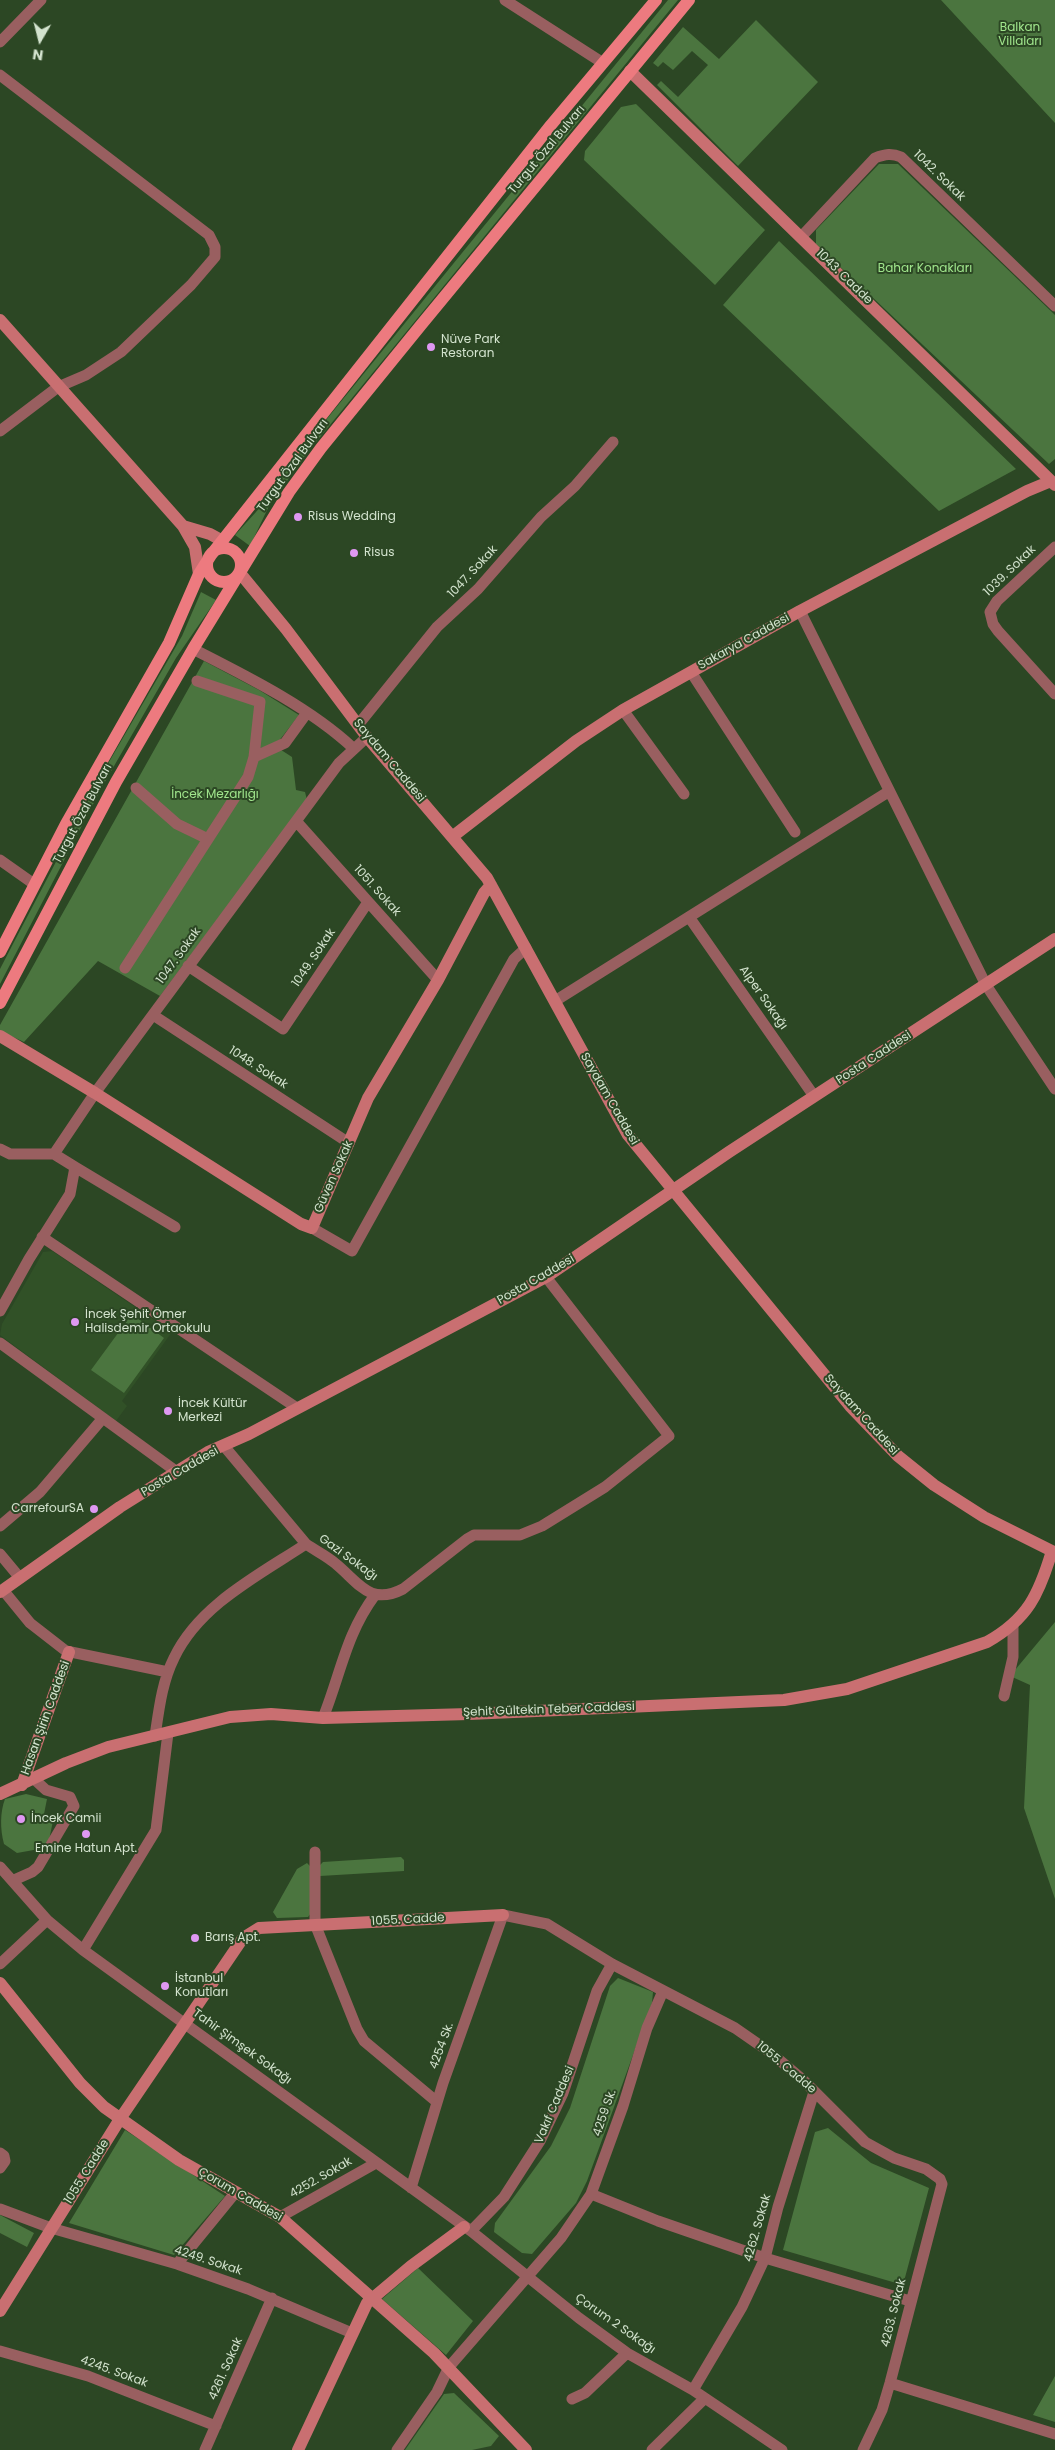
<!DOCTYPE html>
<html>
<head>
<meta charset="utf-8">
<style>
  body { margin:0 }
  #map { position:relative; width:1055px; height:2450px; overflow:hidden; background:#2c4724; font-family:Poppins,sans-serif }
  canvas { display:block }
  .north { position:absolute; left:15px; top:15px; width:50px; height:50px; -webkit-text-stroke:4px #2c4724; paint-order:stroke; rotate:188deg; font-size:14px; font-weight:700; line-height:20px; text-align:center; color:#d3e3ce }
  .north::after { content:''; display:block; margin:auto; width:18px; height:22px; background:#d3e3ce; clip-path:polygon(50% 0,100% 100%,50% 72%,0 100%) }
</style>
</head>
<body>
<div id="map">
<canvas width="1055" height="2450"></canvas>
<div class="north">N</div>
</div>
<script>
const context = document.querySelector('canvas').getContext('2d');
context.lineJoin = 'round';
function paint(path, color) { context.fillStyle = color; context.fill(path, 'evenodd'); }
function trace(path, color, width, dash) { context.strokeStyle = color; context.lineWidth = width; context.lineCap = dash ? 'butt' : 'round'; context.setLineDash(dash || []); context.stroke(path); }
function drawText(font, color, halo, rows, align = 'center') {
  context.font = font + ' Poppins,sans-serif'; context.lineWidth = 4; context.setLineDash([]); context.textBaseline = 'middle'; context.strokeStyle = halo; context.fillStyle = color; for (const [text, x, y, turn = 0] of rows) {
    context.save(); context.translate(x, y); context.rotate((+turn || 0) * Math.PI / 180); context.textAlign = isNaN(turn) ? turn : align; if (halo) context.strokeText(text, 0, 0); context.fillText(text, 0, 0); context.restore();
  }
}
const built = new Path2D(`
  M52,1251l120,81 -50,69 5,5 -11,15 -116,-86 2,-11 41,-72z`);
const green = new Path2D(`
  M668,0h10l-371,453 -38,53 -19,40 -15,-11 21,-23 48,-65z
  M941,0h114v123z
  M756,20l62,62 -80,84 -81,-81 4,-4 17,16 30,-32 -16,-14 -19,19 -10,-8 -5,5 -5,-4 30,-36 36,32z
  M636,104l129,126 -50,55 -131,-125 1,-9 36,-44z
  M879,164h19l157,151v144l-6,5 -233,-220v-14z
  M779,241l237,228 -77,42 -216,-206z
  M201,592l15,8 -40,58 -74,129 -102,197v-15l15,-29 87,-166 80,-138z
  M204,661l55,29 40,25 -24,31 17,11 4,33 9,2 2,8 -147,196 -62,-35 -74,81 -24,-11v-6z
  M132,1314l32,24 -40,55 -33,-23z
  M1055,1622v277l-31,-91 6,-123 -20,-9z
  M26,1794l21,5 -4,20 10,2 -5,24 -3,3 -28,5 -13,-9c-4,-15 -4,-32 1,-45z
  M401,1857l3,3v11l-84,5v-11l3,-3z
  M307,1863l3,3 1,47 -3,4 -31,1 -4,-6 24,-43z
  M618,1978l35,14 -1,11 -65,178 -11,22 -44,51 -10,-1 -28,-21 1,-9 56,-77 19,-38 40,-122z
  M828,2128l43,35 58,25 -26,97 -120,-35 32,-118z
  M125,2130l100,66 -51,59 -105,-32z
  M0,2215l34,18 -7,14 -27,-14z
  M418,2268l55,53 -27,34 -64,-56z
  M1055,2376v46l-22,-7z
  M454,2393l45,43 -8,10 -19,4h-67l39,-56z`);
const street = new Path2D(`
  M505,0l98,63
  M0,42l41,-42
  M0,75l209,160 6,12v10l-24,28 -70,67 -35,23 -28,12 -58,44
  M802,236l73,-78c10,-4 17,-5 26,-1l154,149
  M1055,547l-58,54 -7,11 3,12 5,7 57,63
  M800,611l186,374 69,104
  M193,649c53,27 116,58 160,99
  M691,672l104,160
  M623,710l61,84
  M358,725l79,-98 41,-38 63,-72 34,-31 38,-44
  M254,757l31,-14 21,-29
  M136,788l41,36 31,15
  M296,821l142,159
  M0,860l34,24
  M689,917l125,179
  M188,966l95,63 85,-127
  M125,968l123,-191 6,-20 6,-55 -63,-21
  M555,1001l333,-209
  M153,1015l196,128
  M0,1149l10,5h44l41,-61 244,-330 28,-26
  M75,1167l100,60
  M312,1228l40,23 162,-292 12,-11
  M42,1237l255,171
  M0,1311l29,-52 41,-65 5,-27 -21,-13
  M0,1343l177,129
  M224,1446l82,98
  M0,1526l40,-34 63,-74
  M0,1554l20,24
  M3,1590l27,33 36,28 102,21
  M1004,1696l9,-39v-33
  M323,1718c18,-45 23,-84 52,-123
  M155,1736c4,-27 7,-54 19,-78 25,-53 85,-83 132,-114 10,7 21,12 30,20 23,19 34,42 67,25l64,-50 7,-4h46l22,-9 63,-39 64,-51 -123,-159
  M315,1852v72l42,105 7,12 73,61
  M0,1867l47,53 36,30 388,281 108,87 48,35 66,37 89,60
  M14,1880l18,-8 6,-5 36,-61 -4,-9 -24,-7 -12,-11
  M83,1950l73,-120 12,-97
  M0,1964l47,-44
  M0,2153l4,3 1,5 -5,7
  M411,2188l32,-105 60,-168 44,9 65,40 123,64 36,25 32,27 62,62 29,16 32,11 14,10 2,5 -52,199 -8,27 -19,40
  M591,2194l67,27 107,37 145,43
  M0,2209l51,19 126,36 71,25 104,44
  M280,2217l96,-54
  M471,2231l33,-34 36,-56 23,-48 34,-102 15,-27
  M177,2264l58,-71
  M0,2351l88,25 128,50
  M890,2383l165,51
  M693,2390l49,-83 23,-49 13,-51 36,-115
  M572,2399l13,-6 42,-40
  M205,2450l67,-152
  M397,2450l40,-58 12,-25 112,-129 30,-44 32,-88 24,-78 16,-37
  M652,2450l53,-52`);
const secondary = new Path2D(`
  M630,71l425,414
  M0,320l183,206 12,21 4,27
  M183,526l27,8 11,6
  M452,837l124,-96 47,-31 177,-99 227,-120 24,-10
  M0,1036l95,57 206,131 11,4 56,-130 70,-118 46,-87 7,-8
  M0,1592l120,-85 88,-55 41,-18 297,-157 183,-125 326,-213
  M22,1785l47,-133
  M0,1794l66,-31 42,-16 122,-30 41,-3 52,4 146,-4 315,-14 63,-11 140,-47c41,-23 52,-48 65,-91l-68,-34 -50,-32 -36,-29 -48,-50 -222,-271 -141,-257 -120,-141 -81,-108 -46,-56
  M0,1983l80,100 24,24 75,53 101,57 154,136 92,97
  M0,2311l120,-192 123,-181 16,-10 244,-13
  M298,2450l69,-147 44,-37 53,-39`);
const primary = new Path2D(`
  M207 565a17 17 0 1 1 34 0a17 17 0 1 1-34 0Z
  M0,952l66,-128 103,-181 30,-69 12,-19 340,-430 105,-125
  M0,1003l116,-221 77,-133 96,-157 32,-44 100,-123 268,-325`);
const markers = [
  [431,347,5,"#df98f2"],
  [298,517,5,"#df98f2"],
  [354,553,5,"#df98f2"],
  [75,1322,5,"#df98f2"],
  [168,1411,5,"#df98f2"],
  [94,1509,5,"#df98f2"],
  [21,1819,5,"#df98f2"],
  [86,1834,5,"#df98f2"],
  [195,1938,5,"#df98f2"],
  [165,1986,5,"#df98f2"]
];
const parkNames = [
  ["Balkan",1020,28],
  ["Villaları",1020,42],
  ["Bahar Konakları",925,269],
  ["İncek Mezarlığı",215,795]
];
const streetNames = [
  ["Turgut Özal Bulvarı",547,150,-50],
  ["1042. Sokak",939,176,44],
  ["1043. Cadde",844,277,44],
  ["Turgut Özal Bulvarı",293,466,-54],
  ["1039. Sokak",1010,571,-44],
  ["1047. Sokak",473,572,-47],
  ["Sakarya Caddesi",744,642,-29],
  ["Saydam Caddesi",389,761,50],
  ["Turgut Özal Bulvarı",83,814,-62],
  ["1051. Sokak",377,891,48],
  ["1047. Sokak",179,956,-54],
  ["1049. Sokak",314,958,-56],
  ["Alper Sokağı",763,998,55],
  ["Posta Caddesi",874,1058,-33],
  ["1048. Sokak",258,1068,33],
  ["Saydam Caddesi",609,1099,60],
  ["Güven Sokak",334,1177,-66],
  ["Posta Caddesi",536,1280,-30],
  ["Saydam Caddesi",861,1415,48],
  ["Posta Caddesi",180,1472,-30],
  ["Gazi Sokağı",348,1558,36],
  ["Şehit Gültekin Teber Caddesi",549,1710,-2],
  ["Hasan Şirin Caddesi",46,1718,-70],
  ["1055. Cadde",408,1920,-3],
  ["4254 Sk.",442,2046,-70],
  ["Tahir Şimşek Sokağı",242,2047,36],
  ["1055. Cadde",786,2068,40],
  ["Vakıf Caddesi",555,2105,-67],
  ["4259 Sk.",605,2113,-71],
  ["1055. Cadde",87,2172,-58],
  ["4252. Sokak",321,2178,-30],
  ["Çorum Caddesi",240,2195,30],
  ["4262. Sokak",758,2228,-74],
  ["4249. Sokak",208,2261,18],
  ["4263. Sokak",894,2313,-76],
  ["Çorum 2 Sokağı",615,2324,35],
  ["4261. Sokak",226,2369,-66],
  ["4245. Sokak",114,2372,20]
];
const poiNames = [
  ["Nüve Park",441,340],
  ["Restoran",441,354],
  ["Risus Wedding",308,517],
  ["Risus",364,553],
  ["İncek Şehit Ömer",85,1315],
  ["Halisdemir Ortaokulu",85,1329],
  ["İncek Kültür",178,1404],
  ["Merkezi",178,1418],
  ["CarrefourSA",84,1509,"right"],
  ["İncek Camii",31,1819],
  ["Emine Hatun Apt.",86,1849,"center"],
  ["Barış Apt.",205,1938],
  ["İstanbul",175,1979],
  ["Konutları",175,1993]
];
paint(built, '#315127');
paint(green, '#4b753f');
trace(street, '#995f60', 11);
trace(secondary, '#c96f71', 12);
trace(primary, '#ed7a7f', 12);
for (const [x, y, r, color] of markers) { const dot = new Path2D(); dot.arc(x, y, r, 0, 2 * Math.PI); context.fillStyle = color; context.fill(dot); trace(dot, '#2c4724', 2); }
drawText('12px', '#a0e58c', '#2c4724', parkNames);
drawText('12px', '#d3e3ce', '#2c4724', streetNames);
drawText('12px', '#d3e3ce', '#2c4724', poiNames, 'left');
</script>
</body>
</html>
